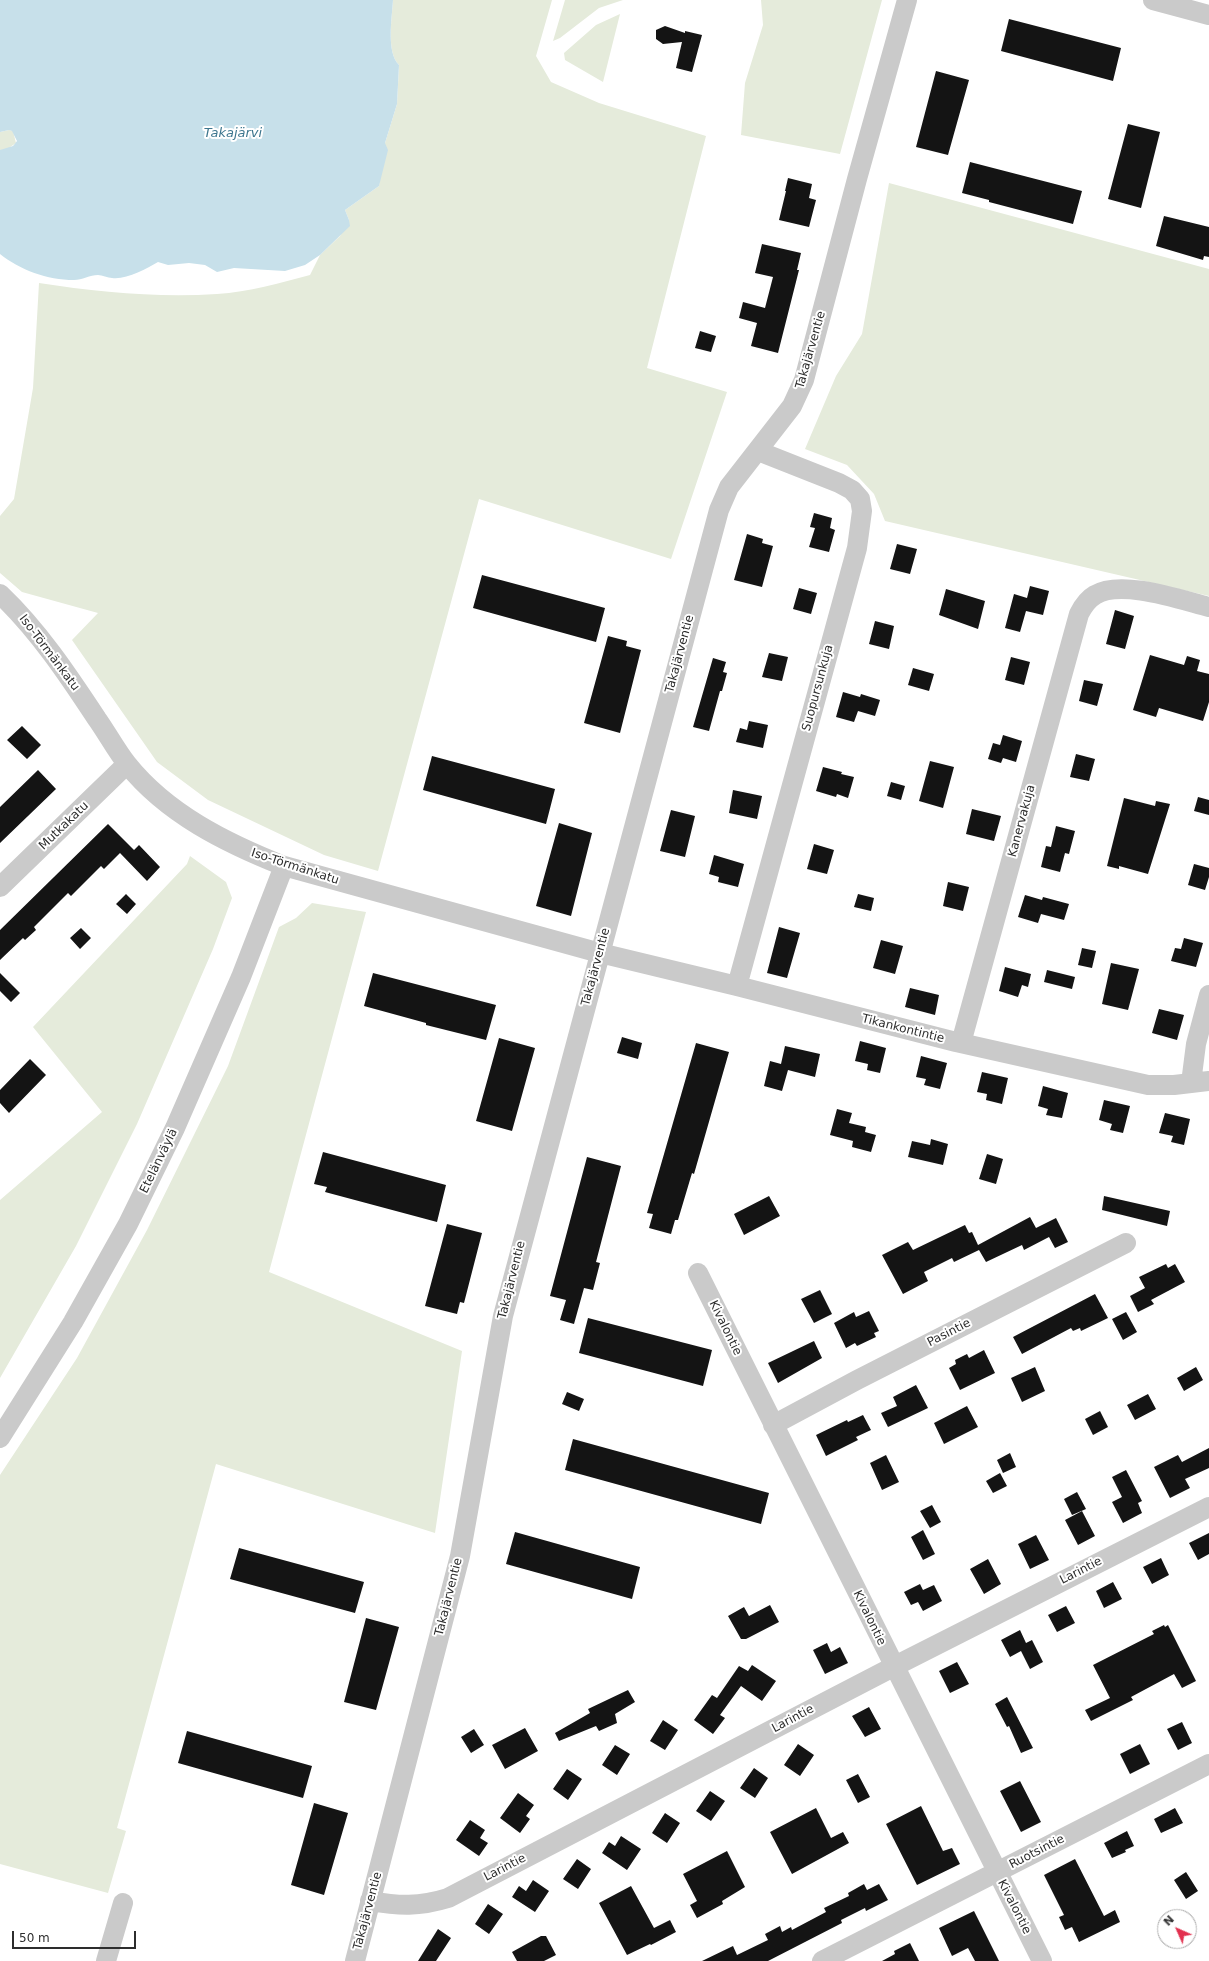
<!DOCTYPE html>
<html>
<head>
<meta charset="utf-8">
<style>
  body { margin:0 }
  #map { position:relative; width:1209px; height:1961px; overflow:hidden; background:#fff; font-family:"DejaVu Sans",sans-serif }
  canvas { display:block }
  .north { position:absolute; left:1157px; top:1909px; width:40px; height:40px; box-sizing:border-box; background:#fff; border:1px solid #ababab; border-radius:50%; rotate:315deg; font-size:11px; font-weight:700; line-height:16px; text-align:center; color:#2d2d2d }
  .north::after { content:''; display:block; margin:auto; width:14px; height:18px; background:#e2314f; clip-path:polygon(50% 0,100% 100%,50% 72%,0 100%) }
  .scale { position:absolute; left:12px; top:1931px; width:124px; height:18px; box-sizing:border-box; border:2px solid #2d2d2d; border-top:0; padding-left:5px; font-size:12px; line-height:14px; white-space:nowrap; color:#2d2d2d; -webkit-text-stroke:3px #fff; paint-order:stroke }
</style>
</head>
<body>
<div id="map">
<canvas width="1209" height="1961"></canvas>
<div class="north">N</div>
<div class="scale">50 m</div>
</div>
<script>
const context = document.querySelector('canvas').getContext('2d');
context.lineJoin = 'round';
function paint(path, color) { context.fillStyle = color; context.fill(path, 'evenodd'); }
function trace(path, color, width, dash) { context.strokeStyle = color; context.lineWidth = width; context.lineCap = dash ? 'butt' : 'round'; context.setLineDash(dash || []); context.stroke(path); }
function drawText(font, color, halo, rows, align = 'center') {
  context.font = font + ' "DejaVu Sans",sans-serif'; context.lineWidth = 4; context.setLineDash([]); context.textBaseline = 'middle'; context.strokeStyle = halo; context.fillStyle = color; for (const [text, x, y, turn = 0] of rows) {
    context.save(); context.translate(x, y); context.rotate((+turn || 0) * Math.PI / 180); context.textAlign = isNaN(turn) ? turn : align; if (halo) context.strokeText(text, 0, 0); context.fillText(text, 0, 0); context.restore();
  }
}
const green = new Path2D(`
  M393,0h159l-16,56 15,26 48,21 107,33 -59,232 80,24 -56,167 -192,-60 -101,372 -54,-16 -116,-55 -51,-38 -85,-122 26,-27 -76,-21 -22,-19v-57l14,-17 19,-111 6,-105c59,9 119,15 178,11 32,-2 63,-11 93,-19l10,-20 20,-19 9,-16 -4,-10 34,-24 6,-43 12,-39 2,-39c-13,-13 -7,-47 -6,-65z
  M565,0h58l-24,8 -39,30 -7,3z
  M761,0h121l-42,154 -99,-19 4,-52 18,-58z
  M620,14l-17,68 -38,-22 -1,-7 32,-28z
  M9,130l4,1 3,12 -10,7h-6v-18z
  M889,183l320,86v327l-324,-75 -11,-27 -27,-29 -42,-16 31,-73 26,-42z
  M190,856l36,26 6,16 -19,51 -76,175 -61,122 -76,132v-178l102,-88 -69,-85 154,-163z
  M312,903l54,9 -97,360 193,79 -27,182 -219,-69 -99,364 9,3 -18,62 -108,-29v-389l77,-117 70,-128 81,-164 51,-139 17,-9z`);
const water = new Path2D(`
  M0,0h393c-1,18 -7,52 6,65l-2,39 -12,39 3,7 -9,36 -34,24 4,10 1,6 -30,29 -15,10 -20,6 -51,-3 -17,4 -12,-7 -16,-2 -21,2 -10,-3c-12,7 -32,18 -46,16 -4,0 -10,-3 -14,-3 -8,0 -16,5 -24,5 -27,0 -54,-10 -74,-26v-104l13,-4 4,-5 -5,-10 -3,-1 -9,2z`);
const building = new Path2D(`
  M1009,19l112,29 -8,33 -112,-30z
  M665,26l20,7v-2l17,4 -10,37 -16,-4 6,-26 -19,2 -7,-5v-9z
  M936,71l33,9 -21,75 -32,-8z
  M1128,124l32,8 -19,76 -33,-9z
  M970,162l112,29 -9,33 -84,-22v-2l-27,-7z
  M788,178l24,6 -3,14 7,2 -7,27 -30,-7 7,-29h-1z
  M1164,216l45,11v30l-5,-1 -1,4 -47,-14z
  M762,244l39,9 -4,17h2l-21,83 -27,-7 6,-23 -18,-5 4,-16 22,6 8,-31 -18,-4z
  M700,331l16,5 -5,16 -16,-4z
  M814,513l18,5 -2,10 5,2 -6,22 -20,-5 6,-19 -5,-1z
  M747,534l16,5 -1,4 11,3 -11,41 -28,-7z
  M897,544l20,5 -7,25 -20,-5z
  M482,575l123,33 -9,34 -123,-34z
  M1030,586l19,5 -6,24 -17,-4 -6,21 -15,-4 9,-34 13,4z
  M799,588l18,5 -6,21 -18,-5z
  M946,589l39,12 -7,28 -39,-14z
  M1115,610l19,6 -9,33 -19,-5z
  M875,621l19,5 -5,23 -20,-5z
  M608,636l19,5 -1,5 15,4 -21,83 -36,-10z
  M769,653l19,4 -6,24 -20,-4z
  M1150,655l34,10 3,-9 13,4 -3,11 12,3v28l-6,19 -44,-13 -3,9 -23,-7z
  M1011,657l19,5 -6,23 -19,-5z
  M713,658l13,4 -3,10 4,1 -5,18h-2l-11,40 -16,-4z
  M913,668l21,6 -5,17 -21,-6z
  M1084,680l19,4 -6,22 -18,-5z
  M843,692l17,5 1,-3 19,6 -5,16 -17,-5 -4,11 -18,-5z
  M749,721l19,4 -5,23 -27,-6 4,-14 7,2z
  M22,726l19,19 -14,14 -20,-19z
  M1003,735l19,6 -6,21 -13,-4 -2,5 -13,-4 5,-16 7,2z
  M1076,754l19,5 -6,22 -19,-4z
  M432,756l123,33 -9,35 -123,-34z
  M930,761l24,6 -11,41 -24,-7z
  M823,767l19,5 -1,2 13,3 -6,21 -11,-4 -1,3 -20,-6z
  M38,770l18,19 -56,54v-36z
  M891,782l14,4 -4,14 -14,-4z
  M733,790l29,6 -5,23 -28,-6z
  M1198,797l11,3v15l-15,-4z
  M1124,798l31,8 1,-5 14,3 -22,70 -29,-8v3l-12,-3z
  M972,809l29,7 -7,25 -28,-7z
  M671,810l24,6 -10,41 -25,-6z
  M559,823l33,10 -21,83 -35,-10z
  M108,824l26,26 5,-5 21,22 -13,14 -27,-28 -16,16 -3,-3 -30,30 -3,-3 -34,34 2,3 -11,10 -2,-2 -23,22v-30z
  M1056,826l19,5 -6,23 -4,-1 -5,19 -19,-5 5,-21 5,1z
  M814,844l20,6 -7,24 -20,-5z
  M714,855l30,9 -6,23 -20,-5 1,-5 -10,-3z
  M1194,864l15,4v9l-4,13 -17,-5z
  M948,882l21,5 -6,24 -20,-5z
  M126,894l10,10 -9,10 -11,-10z
  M858,894l16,4 -3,13 -17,-4z
  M1025,895l17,5 1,-3 26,7 -5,16 -23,-6 -3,9 -20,-6z
  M779,927l21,6 -13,45 -20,-5z
  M81,928l10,10 -11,11 -10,-11z
  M1184,938l19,5 -7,24 -25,-6 4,-13 6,1z
  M881,940l22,6 -8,28 -22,-6z
  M1082,948l14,3 -4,17 -14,-3z
  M1111,963l28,6 -11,41 -26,-6z
  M1005,967l26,7 -3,13 -6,-2 -4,12 -19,-6z
  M1047,970l28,7 -3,12 -28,-7z
  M0,973l20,20 -9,9 -11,-11z
  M373,973l123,32 -10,35 -60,-15v-2l-62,-17z
  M910,988l29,7 -4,20 -30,-8z
  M1159,1009l25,6 -7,25 -25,-7z
  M622,1037l20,6 -4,16 -21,-6z
  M499,1038l36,10 -23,83 -36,-10z
  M860,1041l26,7 -6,25 -13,-3 1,-6 -13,-3z
  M696,1043l33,9 -35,122 -2,-1 -14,47h-3l-4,14 -22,-6 4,-14 -6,-1z
  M785,1046l35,8 -5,23 -27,-7 -6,21 -18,-5 6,-25 11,3z
  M921,1056l26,7 -7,26 -16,-4 2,-6 -10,-2z
  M30,1059l16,16 -37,38 -9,-10v-13z
  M982,1072l26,6 -6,26 -16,-4 1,-6 -10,-2z
  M1043,1086l25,7 -6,25 -16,-3 2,-6 -10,-3z
  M1104,1100l26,6 -7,27 -13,-3 2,-6 -13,-4z
  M837,1109l15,4 -3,10 17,4 -1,5 11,3 -5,17 -19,-5 1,-6 -23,-6z
  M1165,1113l25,6 -6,26 -13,-3 2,-6 -14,-3z
  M931,1139l17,5 -5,21 -35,-8 4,-16 18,4z
  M323,1152l123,33 -9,37 -112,-30 2,-5 -13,-3z
  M987,1154l16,5 -7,25 -17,-5z
  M587,1157l34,9 -25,96 4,1 -7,27 -9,-2 -10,36 -14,-4 6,-20 -16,-4z
  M769,1196l11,20 -36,19 -10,-21z
  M1104,1196l66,15 -3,15 -65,-16z
  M1030,1217l6,11 20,-10 12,24 -13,6 -6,-11 -25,13 -2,-5 -36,17 -7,-12 -25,12 -2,-4 -28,14 4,9 -25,13 -21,-39 26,-13 5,8 52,-25 4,8 3,-1 6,13z
  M447,1224l35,9 -18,70 -4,-1 -3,12 -32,-8z
  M1166,1264l2,4 7,-4 10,18 -34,18 3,4 -16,8 -8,-16 15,-8 -6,-11z
  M820,1290l12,24 -18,9 -13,-24z
  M1095,1294l13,24 -27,13 -1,-3 -7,3 -2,-3 -49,26 -9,-17z
  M869,1311l10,20 -5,2 2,4 -19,9 -2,-3 -9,5 -12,-25 20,-11 2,5z
  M1126,1312l11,20 -14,8 -11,-21z
  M588,1318l124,32 -9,36 -124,-33z
  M814,1341l8,17 -44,25 -10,-20z
  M984,1350l11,23 -35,17 -11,-22 7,-4 -1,-4 12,-6 2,4z
  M1035,1367l10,24 -23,11 -11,-24z
  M1196,1367l7,13 -19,11 -7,-13z
  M916,1385l12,23 -40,19 -7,-14 16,-7 -4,-9z
  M567,1392l17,7 -5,12 -17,-7z
  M1148,1394l8,15 -21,11 -8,-15z
  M967,1406l11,21 -34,17 -10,-21z
  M1100,1411l8,16 -15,8 -8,-16z
  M863,1415l8,15 -15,7 2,3 -32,16 -10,-21 31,-15 1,2z
  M573,1439l196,54 -8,31 -196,-54z
  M1209,1448v20l-24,11 5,9 -20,10 -16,-31 24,-12 4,7z
  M1010,1453l6,14 -13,6 -6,-13z
  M886,1455l13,27 -17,8 -12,-27z
  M1126,1470l16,31 -4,2 4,10 -19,10 -11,-21 10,-5 -10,-20z
  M1000,1473l7,13 -14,7 -7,-12z
  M1077,1492l9,17 -14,6 -8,-16z
  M932,1505l9,17 -11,6 -10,-17z
  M1082,1511l13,25 -17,9 -13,-25z
  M923,1530l12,24 -12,6 -12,-23z
  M515,1532l125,35 -8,32 -126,-35z
  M1209,1533v21l-11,6 -9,-17z
  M1036,1535l13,25 -19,9 -12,-25z
  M239,1548l125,34 -9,31 -125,-34z
  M1161,1558l8,17 -17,9 -9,-17z
  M988,1559l13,25 -17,10 -14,-25z
  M1113,1582l9,17 -18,9 -8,-17z
  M920,1584l3,6 11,-5 8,16 -19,10 -5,-9 -7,3 -7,-13z
  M770,1605l9,17 -33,17h-5l-13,-23 16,-9 5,9z
  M1066,1606l9,17 -18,9 -9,-17z
  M366,1618l33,9 -23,83 -32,-8z
  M1164,1625l1,2 3,-2 28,56 -14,7 -8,-14 -43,23 2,3 -42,21 -6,-11 25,-12 -17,-33 61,-31 -2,-3z
  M1020,1630l6,13 6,-3 11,22 -13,7 -9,-18 -11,6 -9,-17z
  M827,1643l4,9 9,-5 8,16 -23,11 -12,-24z
  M957,1662l12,22 -19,9 -11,-22z
  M752,1665l24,16 -14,20 -21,-15 -21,29 5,3 -12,16 -19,-14 18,-25 5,3 22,-32 9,5z
  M628,1690l7,12 -20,12 2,9 -18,8 -3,-5 -37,15 -4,-8 35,-20 -2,-4z
  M1007,1697l26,51 -12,5 -12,-27 -2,1 -12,-23z
  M869,1707l12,22 -16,8 -13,-21z
  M663,1720l15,10 -13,20 -15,-9z
  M1182,1722l10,21 -14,7 -11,-21z
  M525,1728l13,23 -33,18 -13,-24z
  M474,1729l10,16 -13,8 -10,-16z
  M187,1731l125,35 -9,32 -125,-35z
  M798,1744l16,11 -14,21 -16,-11z
  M1140,1744l10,20 -20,10 -10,-20z
  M615,1745l15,9 -13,21 -15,-10z
  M754,1768l14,10 -13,20 -15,-10z
  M567,1769l15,10 -14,21 -15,-11z
  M858,1774l12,23 -12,6 -12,-23z
  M1020,1781l21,41 -20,10 -21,-41z
  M710,1791l15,10 -14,20 -15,-10z
  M518,1793l16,12 -8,11 4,3 -10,14 -20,-15z
  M314,1803l34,10 -24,82 -33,-10z
  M921,1806l22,45 9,-3 8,16 -43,21 -31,-61z
  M816,1808l15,30 12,-6 6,11 -57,31 -22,-42z
  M1175,1808l8,15 -22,10 -7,-14z
  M665,1813l15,10 -13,20 -15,-10z
  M470,1820l15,10 -5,8 8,5 -9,13 -23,-16z
  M1127,1831l7,15 -9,4 1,2 -14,6 -8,-15z
  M621,1836l20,13 -14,21 -25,-17 7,-11 6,4z
  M727,1851l18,36 -23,14 1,3 -26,14 -7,-13 7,-4 -14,-27z
  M577,1859l14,10 -13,20 -15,-10z
  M1075,1859l29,57 11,-6 5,12 -41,20 -7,-15 -7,3 -6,-13 5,-2 -20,-40z
  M1186,1872l12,19 -12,8 -12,-19z
  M533,1880l16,11 -14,21 -23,-15 7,-11 7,5z
  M864,1884l3,6 12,-6 9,16 -22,11 -1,-3 -24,12 1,3 -74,38h-66l31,-15 4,9 31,-15 -3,-6 15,-8 2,6 9,-5 1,3 34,-18 -2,-4 25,-12 -1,-3z
  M631,1886l23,42 16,-8 6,12 -25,13 -1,-1 -23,11 -28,-52z
  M488,1904l15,10 -14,20 -14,-10z
  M974,1911l25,50h-24l-7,-13 -16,8 -13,-28z
  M438,1929l13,9 -15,23h-18z
  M541,1936h5l10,19 -12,6h-27l-5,-9z
  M910,1943l9,18h-37l13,-7 -1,-3z`);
const minor = new Path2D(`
  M1153,0l56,15
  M0,594c38,36 68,81 97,125 10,14 19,31 30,45 40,50 99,79 157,102l316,87 137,33 219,56 192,43h26l35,-4
  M0,887l127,-123
  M737,986l120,-438 5,-37 -2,-12 -8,-9 -13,-7 -81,-32
  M961,1043l118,-429c4,-8 9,-15 16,-19 26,-16 86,5 114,12
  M1191,1083l5,-39 13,-49
  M698,1273l344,688
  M773,1425l84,-45 269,-137
  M0,1438l73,-116 55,-98 47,-96 66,-151 43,-111
  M370,1901c29,5 49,6 78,-3l445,-231 316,-160
  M106,1961l17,-58
  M355,1961l105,-405 43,-240 216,-806 10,-23 63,-81 12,-26 53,-201 50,-179
  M822,1961l387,-197`);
const streetNames = [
  ["Takajärventie",811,350,-74],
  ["Iso-Törmänkatu",49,653,53],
  ["Takajärventie",680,654,-75],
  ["Suopursunkuja",818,688,-75],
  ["Kanervakuja",1022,821,-75],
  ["Mutkakatu",64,826,-44],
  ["Iso-Törmänkatu",295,867,18],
  ["Takajärventie",596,967,-75],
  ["Tikankontintie",903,1029,14],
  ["Etelänväylä",159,1161,-64],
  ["Takajärventie",512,1280,-76],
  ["Kivalontie",725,1328,64],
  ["Pasintie",949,1333,-27],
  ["Larintie",1081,1571,-27],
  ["Takajärventie",449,1597,-76],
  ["Kivalontie",869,1618,64],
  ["Larintie",793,1719,-28],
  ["Ruotsintie",1037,1852,-27],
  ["Larintie",505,1868,-27],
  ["Kivalontie",1014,1907,63],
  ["Takajärventie",368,1911,-75]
];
const waterNames = [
  ["Takajärvi",233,134]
];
paint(green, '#e5ebdb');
paint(water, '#c7e0ea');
paint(building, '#141414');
trace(minor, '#cacaca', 20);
drawText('12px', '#2d2d2d', '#fff', streetNames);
drawText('italic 13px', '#3d768e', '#fff', waterNames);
</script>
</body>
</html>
